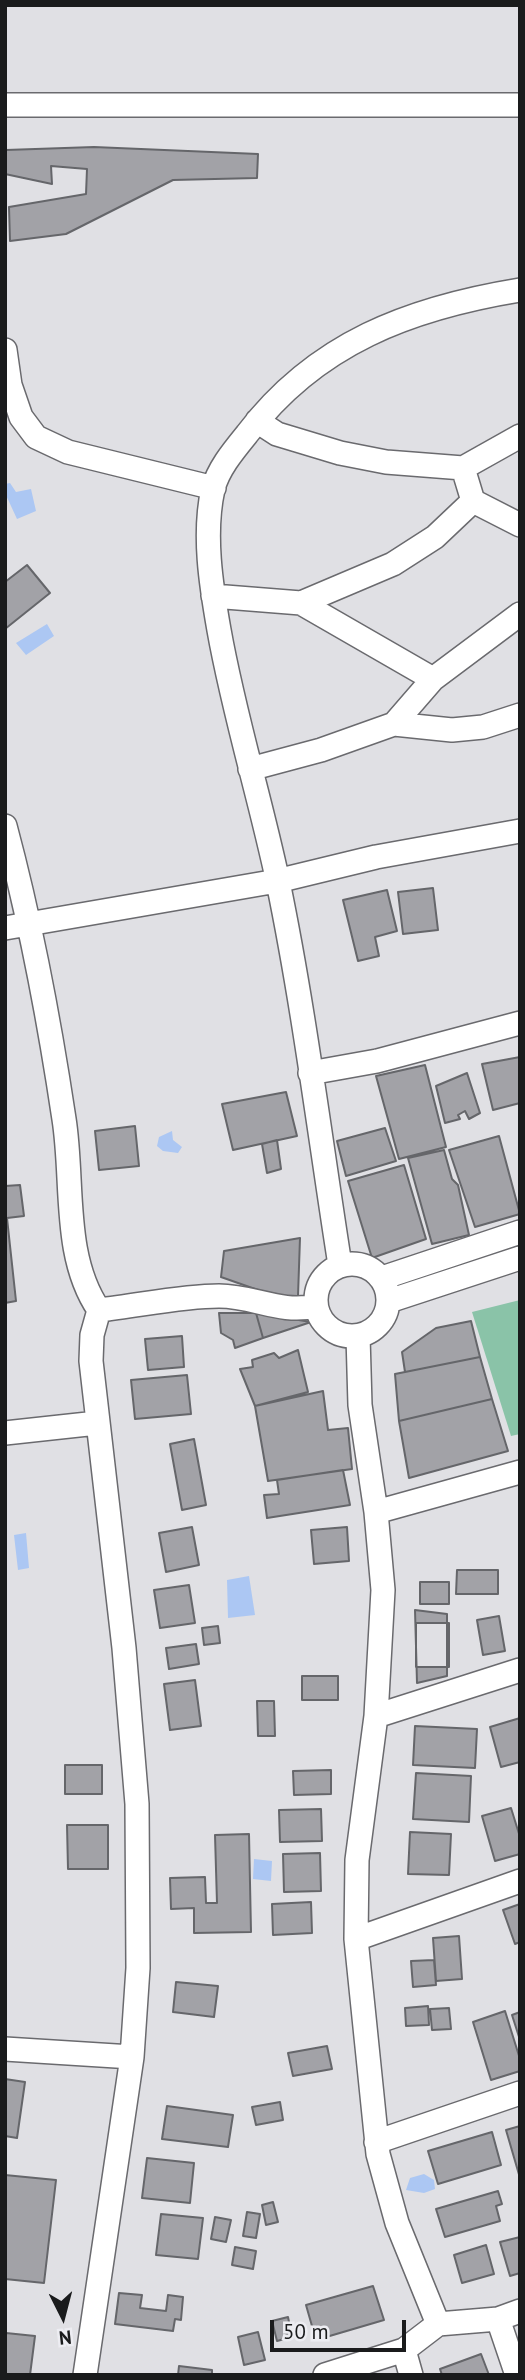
<!DOCTYPE html>
<html>
<head>
<meta charset="utf-8">
<style>
  body { margin:0 }
  #map { position:relative; width:525px; height:2380px; overflow:hidden; background:#e0e0e4; font-family:"PT Sans",sans-serif }
  canvas { display:block }
  .frame { position:absolute; inset:0; border:7px solid #1a1b1c; pointer-events:none }
  .north { position:absolute; left:28px; top:2282px; width:70px; height:70px; -webkit-text-stroke:5px #ededf2; paint-order:stroke; rotate:174deg; font-size:19px; font-weight:700; line-height:28px; text-align:center; color:#1a1b1c }
  .north::after { content:''; display:block; margin:auto; width:24px; height:32px; background:#1a1b1c; clip-path:polygon(50% 0,100% 100%,50% 72%,0 100%) }
  .scale { position:absolute; left:270px; top:2320px; width:136px; height:32px; box-sizing:border-box; border:4px solid #1a1b1c; border-top:0; padding-left:9px; font-size:21px; line-height:24px; white-space:nowrap; color:#1a1b1c; -webkit-text-stroke:5px #ededf2; paint-order:stroke }
</style>
</head>
<body>
<div id="map">
<canvas width="525" height="2380"></canvas>
<div class="frame"></div>
<div class="north">N</div>
<div class="scale">50 m</div>
</div>
<script>
const context = document.querySelector('canvas').getContext('2d');
context.lineJoin = 'round';
function paint(path, color) { context.fillStyle = color; context.fill(path, 'evenodd'); }
function trace(path, color, width, dash) { context.strokeStyle = color; context.lineWidth = width; context.lineCap = dash ? 'butt' : 'round'; context.setLineDash(dash || []); context.stroke(path); }
const green = new Path2D(`
  M520,1300v134l-9,2 -39,-124z`);
const water = new Path2D(`
  M10,483l6,9 15,-3 5,22 -19,8 -12,-26v-9z
  M47,624l7,12 -28,19 -10,-12z
  M172,1131l1,9 9,7 -4,6 -15,-2 -6,-5 2,-9z
  M26,1533l3,35 -11,2 -4,-35z
  M249,1576l6,39 -27,3 -1,-38z
  M254,1859l18,2 -1,20 -18,-2z
  M424,2174l10,6 1,9 -11,4 -18,-3 4,-12z`);
const building = new Path2D(`
  M94,147l164,7 -1,24 -84,2 -107,54 -56,7 -1,-34 77,-13 1,-25 -36,-3 1,18 -47,-10 1,-24z
  M27,565l23,28 -45,36v-47z
  M433,888l5,42 -35,4 -5,-42z
  M387,890l10,41 -22,6 4,19 -21,5 -15,-61z
  M520,1057v46l-27,7 -11,-46z
  M425,1065l21,82 -47,12 -23,-83z
  M467,1073l13,40 -11,6 -4,-8 -7,4 2,4 -15,4 -9,-37z
  M286,1092l11,44 -64,14 -11,-46z
  M135,1126l4,40 -40,4 -4,-39z
  M385,1128l11,33 -50,15 -9,-35z
  M499,1136l21,78 -45,13 -26,-77z
  M277,1140l4,29 -14,4 -5,-29z
  M444,1150l8,29 6,6 11,50 -37,9 -24,-86z
  M404,1165l22,74 -54,19 -24,-77z
  M20,1185l4,31 -17,2 9,83 -11,2v-117z
  M300,1238l-2,58h-23l-54,-19 3,-26z
  M219,1313h37l7,25 -28,10 -2,-8 -12,-7z
  M256,1313l55,9 -48,16z
  M471,1321l9,36 -75,15 -3,-20 34,-24z
  M182,1336l2,31 -36,3 -3,-31z
  M298,1350l10,42 -53,14 -15,-37 13,-2 -1,-7 22,-7 5,5z
  M480,1357l12,42 -93,22 -4,-47z
  M187,1375l4,39 -56,5 -4,-39z
  M323,1391l5,39 20,-2 4,41 -84,12 -13,-75z
  M492,1399l16,52 -99,27 -10,-57z
  M194,1439l12,66 -24,5 -12,-66z
  M343,1470l7,35 -83,13 -3,-23 15,-1 -2,-14z
  M192,1527l7,38 -33,7 -7,-39z
  M347,1527l2,34 -35,3 -3,-34z
  M457,1570h41v24h-42z
  M420,1582h29v22h-29z
  M189,1585l6,38 -35,5 -6,-38z
  M415,1610l32,4v62l-30,7z
  M499,1616l6,35 -22,4 -6,-35z
  M416,1623h33v44h-33z
  M218,1626l2,17 -16,2 -2,-17z
  M196,1644l3,20 -30,5 -3,-21z
  M302,1676h36v24h-36z
  M195,1680l6,46 -31,4 -6,-46z
  M257,1701h17l1,35h-17z
  M520,1718v44l-19,5 -11,-40z
  M415,1726l62,3 -2,39 -62,-3z
  M65,1765h37v29h-37z
  M331,1770v24l-37,1 -1,-24z
  M416,1773l55,3 -2,46 -56,-3z
  M511,1808l9,29v17l-25,7 -13,-45z
  M321,1809l1,32 -42,1 -1,-32z
  M67,1825h41v44h-40z
  M410,1832l41,2 -2,41 -41,-1z
  M249,1834l2,98 -57,1v-25l-23,1 -1,-31 35,-1 1,26h11l-2,-68z
  M320,1853l1,38 -37,1 -1,-38z
  M311,1902l1,31 -39,2 -1,-31z
  M520,1904v38l-5,2 -12,-34z
  M459,1936l3,43 -26,2 -3,-43z
  M434,1960l2,25 -23,2 -2,-26z
  M176,1982l42,4 -4,31 -41,-5z
  M428,2006l1,19 -23,1 -1,-18z
  M449,2008l2,21 -19,1 -2,-21z
  M505,2011l15,48v12l-29,9 -18,-58z
  M520,2012v28l-8,-25z
  M327,2046l5,23 -39,7 -5,-23z
  M5,2079l20,3 -8,56 -12,-2z
  M280,2102l3,18 -27,5 -4,-18z
  M167,2106l66,9 -5,32 -66,-8z
  M520,2126v52l-14,-48z
  M492,2132l9,33 -63,19 -10,-33z
  M147,2158l47,5 -4,40 -48,-5z
  M5,2175l51,5 -12,103 -39,-4z
  M498,2191l4,13 -6,2 4,15 -55,16 -9,-28z
  M273,2202l5,20 -12,3 -4,-20z
  M247,2212l13,2 -4,24 -13,-2z
  M161,2214l42,4 -5,41 -42,-4z
  M215,2217l16,3 -5,22 -15,-3z
  M520,2237v36l-10,3 -10,-34z
  M486,2245l8,29 -32,9 -8,-28z
  M235,2247l21,4 -3,18 -21,-4z
  M373,2286l11,34 -68,20 -10,-35z
  M119,2293l23,2 -2,13 26,3 2,-16 15,2 -2,23 -6,-1 -2,12 -58,-7z
  M288,2317l4,20 -15,4 -5,-20z
  M258,2332l7,28 -21,5 -6,-28z
  M6,2333l29,3 -5,39h-25z
  M481,2354l8,21h-47l-2,-6z
  M179,2366l33,4v5h-34z`);
const minor = new Path2D(`
  M5,105h515
  M5,350l5,35 11,32 15,20 32,15 146,36
  M257,421l20,13 63,19 46,9 77,6 57,-32
  M463,468l10,33 47,24
  M213,596l88,7 132,76
  M301,603l92,-39 42,-27 38,-36
  M394,724l39,-45 87,-65
  M250,769l71,-19 73,-26 58,6 31,-3 37,-12
  M5,826c26,97 44,193 59,293 10,63 -2,137 35,191l-7,25 -1,26 33,287 13,156 1,164 -6,89 -47,318
  M5,928l272,-47 99,-24 144,-26
  M310,1073l67,-12 143,-38
  M316 1300a36 36 0 1 1 72 0a36 36 0 1 1-72 0Z
  M340,1265c-20,-127 -36,-257 -62,-383 -18,-85 -44,-167 -59,-252 -8,-45 -16,-96 -6,-141 5,-20 21,-39 34,-55 69,-91 163,-126 273,-144
  M382,1278l138,-46
  M389,1301l131,-43
  M99,1310c39,-4 81,-14 120,-14 36,0 60,18 97,10
  M358,1336l2,69 16,107 7,78 -7,126 -19,144 -1,79 22,215 19,69 41,101
  M5,1433l92,-10
  M376,1512l144,-40
  M376,1716l144,-46
  M356,1939l164,-58
  M5,2049l127,8
  M376,2142l144,-49
  M498,2319l19,56
  M404,2350l7,25
  M325,2375l79,-25 34,-26 60,-5 22,-8`);
paint(green, '#8ac3a8');
paint(water, '#acc7f3');
paint(building, '#a2a2a7');
trace(building, '#65666a', 2);
trace(minor, '#6a6a6e', 26);
trace(minor, '#fff', 23);
</script>
</body>
</html>
